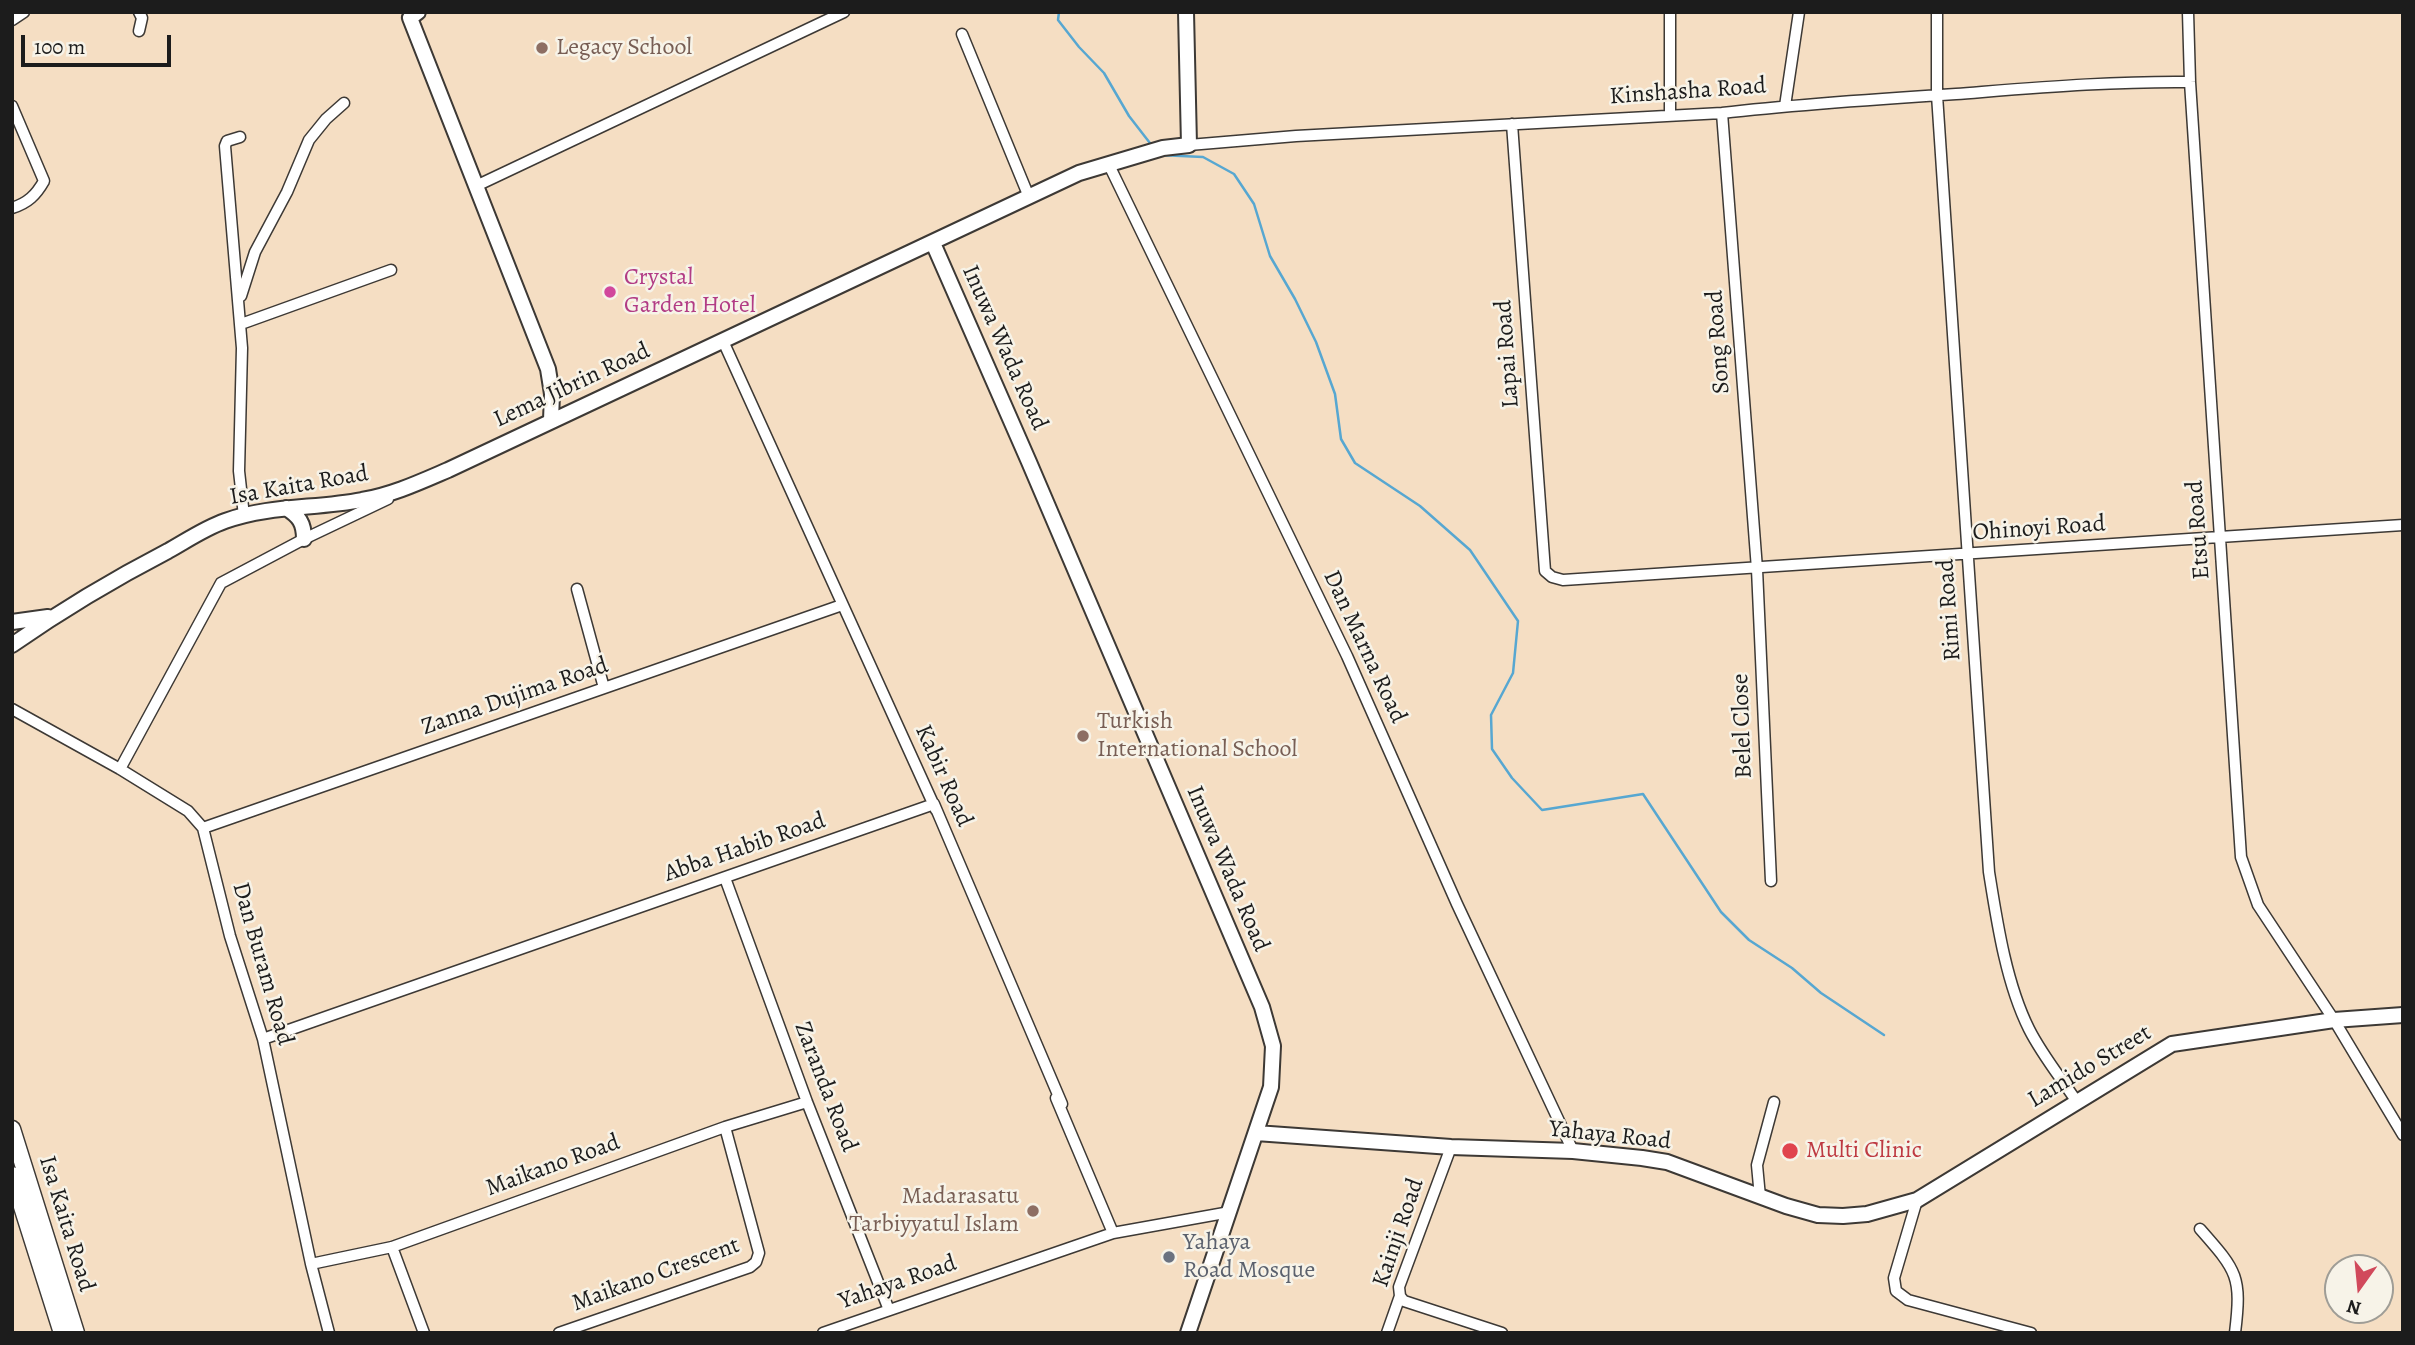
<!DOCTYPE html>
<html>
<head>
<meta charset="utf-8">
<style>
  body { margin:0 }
  #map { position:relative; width:2415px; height:1345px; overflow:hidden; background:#f5dec3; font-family:Alegreya,serif }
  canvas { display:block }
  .frame { position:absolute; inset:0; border:14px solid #1c1c1c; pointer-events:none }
  .north { position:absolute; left:2324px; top:1254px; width:70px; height:70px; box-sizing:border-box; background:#f7f3e8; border:2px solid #9f9d96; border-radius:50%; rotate:195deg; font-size:19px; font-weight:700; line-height:28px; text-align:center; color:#1c1c1c }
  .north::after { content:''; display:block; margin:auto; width:24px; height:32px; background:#d1495b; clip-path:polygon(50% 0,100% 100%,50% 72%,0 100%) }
  .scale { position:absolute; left:21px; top:35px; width:150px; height:32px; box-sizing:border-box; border:4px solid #1c1c1c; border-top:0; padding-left:9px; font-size:21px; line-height:24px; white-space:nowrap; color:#1c1c1c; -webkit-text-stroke:5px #f7f3e8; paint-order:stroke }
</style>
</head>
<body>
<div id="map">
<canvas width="2415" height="1345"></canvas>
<div class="frame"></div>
<div class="north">N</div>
<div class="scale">100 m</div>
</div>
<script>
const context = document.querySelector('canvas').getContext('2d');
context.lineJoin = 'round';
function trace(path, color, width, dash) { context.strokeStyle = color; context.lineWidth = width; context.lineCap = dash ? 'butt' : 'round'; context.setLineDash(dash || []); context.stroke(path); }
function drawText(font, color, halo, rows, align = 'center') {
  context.font = font + ' Alegreya,serif'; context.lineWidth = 5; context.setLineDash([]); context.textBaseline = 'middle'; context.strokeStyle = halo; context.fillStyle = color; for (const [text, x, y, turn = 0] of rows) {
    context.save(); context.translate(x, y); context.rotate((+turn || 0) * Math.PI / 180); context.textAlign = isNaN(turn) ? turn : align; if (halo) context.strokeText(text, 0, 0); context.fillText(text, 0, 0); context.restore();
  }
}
const stream = new Path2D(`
  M1059,12l-1,8 21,27 25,26 25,43 24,31
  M1159,155l44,2 31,17 20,30 16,52 25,43 21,43 19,52 6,45 14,24 65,43 50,44 48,71 -5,52 -22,42 1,34 20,29 30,32 101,-16 78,118 28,28 43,28 29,25 63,42`);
const street = new Path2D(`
  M139,12l3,6 -3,13
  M1670,12v104
  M1937,12v83l52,777c8,50 17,111 40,157 13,26 32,49 48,73
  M2188,12l2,70 51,775 17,48 76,115 69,115
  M12,20l12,-8
  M962,34l67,163
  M12,106l32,75c-8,14 -16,22 -32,27
  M1785,106l14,-94
  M1722,113l35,456 14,312
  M1512,124l33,447 7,6 11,3 840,-55
  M240,137l-13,4 -2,5 17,202 -3,123 5,45
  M1189,145l107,-9 426,-23c78,-9 156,-14 234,-19 78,-6 156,-13 234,-12
  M1109,165l238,491 110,248 116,247
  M476,186l368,-174
  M241,296l14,-44 32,-60 22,-52 17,-21 18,-16
  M241,324l150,-54
  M723,341l213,469
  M577,589l27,99
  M12,709l108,60 68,42 15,17 27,108 33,103 48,225 18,69
  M120,769l101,-186 83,-44 84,-40
  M203,828l639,-223
  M725,878l82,224 82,208
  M263,1039l671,-235 128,300
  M1056,1098l57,135
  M1760,1197l-3,-32 17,-63
  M1917,1200l-23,78 2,13 12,9 123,33
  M2200,1229c37,42 42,47 35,104
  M392,1247l32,86
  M311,1264l81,-17 333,-120 82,-25
  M1400,1296l4,5 98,32
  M559,1333l191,-66 6,-5 3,-9 -34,-126
  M823,1333l290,-100 117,-21
  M1387,1333l13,-37 -1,-9 52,-140`);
const secondary = new Path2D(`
  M418,12l-8,6 138,351 4,25 -1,26
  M933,243l96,219 233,545 11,39 -2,41 -83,246
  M286,508c13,8 18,15 18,31
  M12,622l36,-5
  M12,645c50,-35 102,-66 156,-94 18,-10 37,-23 57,-30 44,-16 91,-12 137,-21 30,-5 58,-18 86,-30l631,-297 84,-25 26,-3 -3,-133
  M1256,1133l195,14 122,4 69,7 25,4 119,44 32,9 25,1 24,-2 50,-14 255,-156 162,-24 69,-5`);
const primary = new Path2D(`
  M12,1129l64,204
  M12,1175l50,158`);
const markers = [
  [542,48,7,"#8d6e63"],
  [610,292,7,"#d1479c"],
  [1083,736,7,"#8d6e63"],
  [1790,1151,9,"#e0444e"],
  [1033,1211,7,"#8d6e63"],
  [1169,1257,7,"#6b7280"]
];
const educationNames = [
  ["Legacy School",556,48],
  ["Turkish",1097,722],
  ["International School",1097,750],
  ["Madarasatu",1019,1197,"right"],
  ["Tarbiyyatul Islam",1019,1225,"right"]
];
const streetNames = [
  ["Kinshasha Road",1688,92,-4],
  ["Song Road",1719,342,-94],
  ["Inuwa Wada Road",1004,348,66],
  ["Lapai Road",1508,354,-94],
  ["Lema Jibrin Road",572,386,-25],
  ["Isa Kaita Road",299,486,-10],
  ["Ohinoyi Road",2039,529,-4],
  ["Etsu Road",2199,530,-94],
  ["Rimi Road",1950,610,-94],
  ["Dan Marna Road",1364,647,65],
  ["Zanna Dujima Road",515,697,-19],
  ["Belel Close",1743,726,-92],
  ["Kabir Road",943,776,66],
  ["Abba Habib Road",745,848,-19],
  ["Inuwa Wada Road",1227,869,67],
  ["Dan Buram Road",262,964,74],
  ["Lamido Street",2090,1067,-31],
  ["Zaranda Road",825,1087,69],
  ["Yahaya Road",1610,1136,6],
  ["Maikano Road",553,1166,-20],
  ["Isa Kaita Road",66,1224,73],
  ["Kainji Road",1399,1233,-71],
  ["Maikano Crescent",656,1275,-20],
  ["Yahaya Road",898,1283,-19]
];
const hotelNames = [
  ["Crystal",624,278],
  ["Garden Hotel",624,306]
];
const healthNames = [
  ["Multi Clinic",1806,1151]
];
const worshipNames = [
  ["Yahaya",1183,1243],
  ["Road Mosque",1183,1271]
];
trace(stream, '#57a7d1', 2.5);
trace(street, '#3d3935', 13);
trace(secondary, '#3d3935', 18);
trace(primary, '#3d3935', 19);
trace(street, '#fff', 10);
trace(secondary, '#fff', 14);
trace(primary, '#fff', 16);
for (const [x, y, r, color] of markers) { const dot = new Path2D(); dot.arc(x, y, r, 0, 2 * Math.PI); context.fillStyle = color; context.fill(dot); trace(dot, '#f7f3e8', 2.5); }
drawText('24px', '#785e54', '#f7f3e8', educationNames, 'left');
drawText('24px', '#1c1c1c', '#f7f3e8', streetNames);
drawText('24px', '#b23c85', '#f7f3e8', hotelNames, 'left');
drawText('24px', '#be3a42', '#f7f3e8', healthNames, 'left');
drawText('24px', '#5b616d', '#f7f3e8', worshipNames, 'left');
</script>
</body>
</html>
